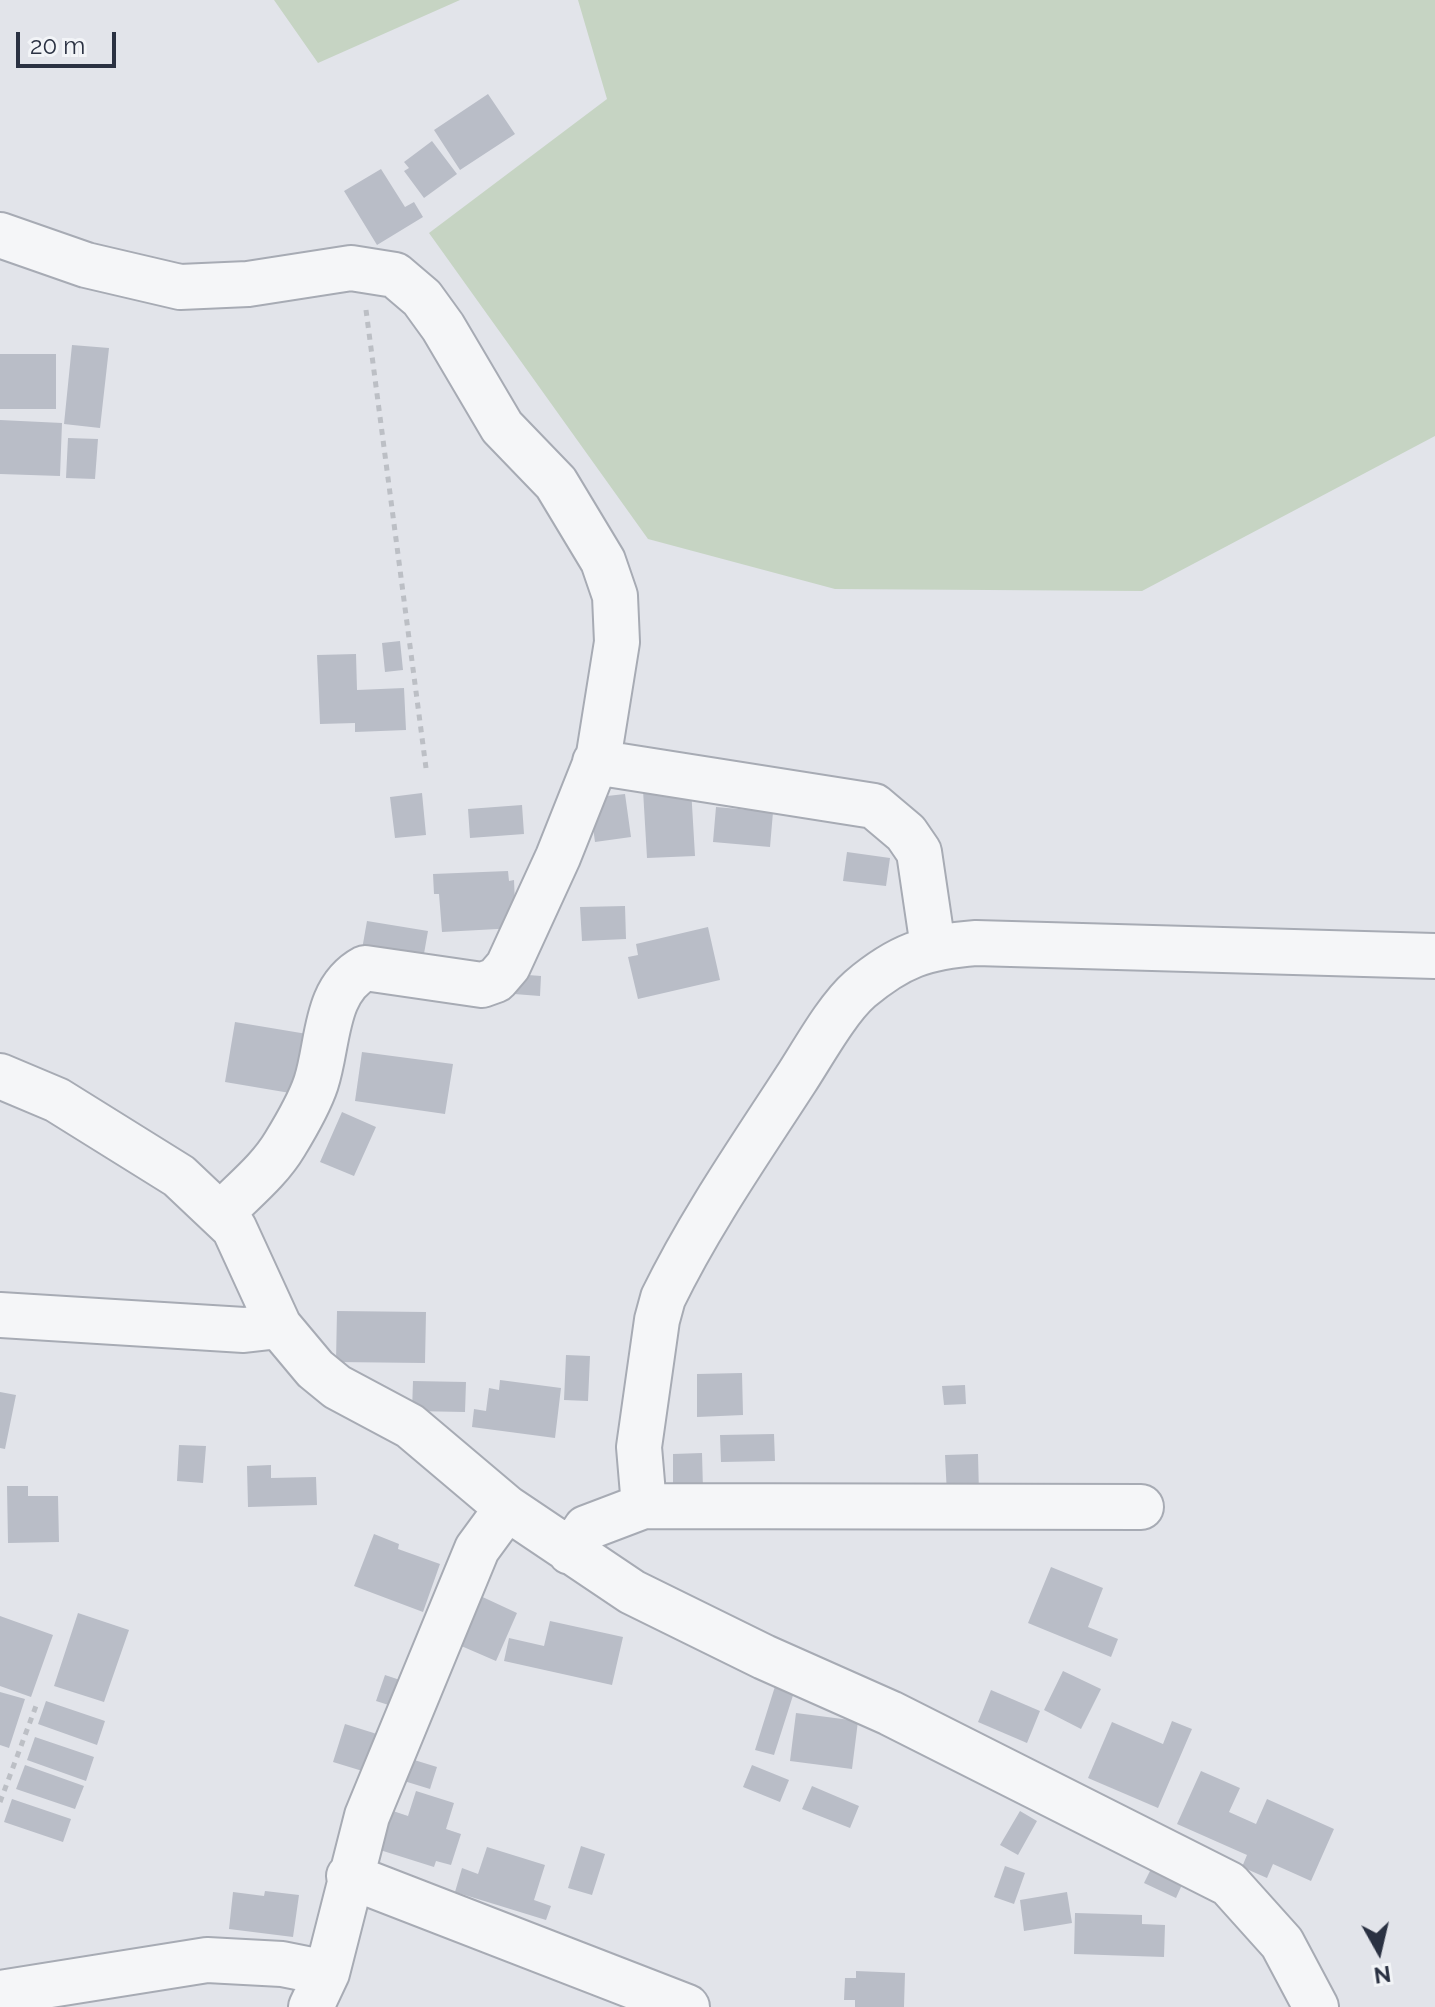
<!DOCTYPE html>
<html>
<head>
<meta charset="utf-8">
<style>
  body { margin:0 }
  #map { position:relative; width:1435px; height:2007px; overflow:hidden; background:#e2e4ea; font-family:Raleway,sans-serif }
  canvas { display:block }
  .north { position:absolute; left:1339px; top:1911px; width:80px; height:80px; -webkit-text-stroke:6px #f2f4f7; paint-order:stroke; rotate:172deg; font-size:22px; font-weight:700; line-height:32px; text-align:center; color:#2a3142 }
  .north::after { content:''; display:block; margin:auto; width:28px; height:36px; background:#2a3142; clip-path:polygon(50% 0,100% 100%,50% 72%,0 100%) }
  .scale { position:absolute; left:16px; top:32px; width:100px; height:36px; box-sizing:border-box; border:4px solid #2a3142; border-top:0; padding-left:10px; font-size:24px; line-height:28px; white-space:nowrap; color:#2a3142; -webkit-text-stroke:6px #f2f4f7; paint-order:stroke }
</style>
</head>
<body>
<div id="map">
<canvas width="1435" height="2007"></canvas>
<div class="north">N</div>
<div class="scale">20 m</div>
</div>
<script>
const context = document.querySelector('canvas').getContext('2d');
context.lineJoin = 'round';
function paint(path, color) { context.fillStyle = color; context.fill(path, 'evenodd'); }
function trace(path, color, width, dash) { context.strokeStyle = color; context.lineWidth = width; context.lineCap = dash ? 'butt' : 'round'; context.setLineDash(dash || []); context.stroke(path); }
const green = new Path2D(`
  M274,0h186l-142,63z
  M578,0h857v436l-293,155 -307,-2 -187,-50 -219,-306 178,-134z`);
const building = new Path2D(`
  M488,94l27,40 -55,36 -26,-40z
  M432,141l25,33 -33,24 -20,-27 5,-3 -5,-6z
  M381,169l24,38 9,-5 9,15 -46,28 -33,-54z
  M72,345l37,3 -9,80 -36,-4z
  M0,354h56v55h-56z
  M0,420l62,3 -2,53 -60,-2z
  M68,438l30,1 -3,40 -29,-1z
  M400,641l3,29 -18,2 -3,-29z
  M356,654l1,36 47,-2 2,42 -51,2v-9l-35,1 -3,-69z
  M691,788l4,68 -48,2 -4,-68z
  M422,793l4,42 -31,3 -5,-41z
  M625,794l6,43 -36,5 -6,-44z
  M522,805l2,29 -54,4 -2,-29z
  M716,807l57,5 -3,35 -57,-5z
  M847,852l43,6 -4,28 -43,-5z
  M508,871l1,10 5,-1 2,48 -74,4 -3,-38h-5l-1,-20z
  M625,906l1,33 -44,2 -2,-34z
  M367,921l61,10 -6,34 -61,-10z
  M708,927l12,53 -82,19 -10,-42 10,-2 -2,-11z
  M515,974l26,2 -1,20 -26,-2z
  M235,1022l72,12 -11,60 -71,-12z
  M362,1052l91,12 -8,50 -90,-13z
  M342,1112l34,15 -22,49 -34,-14z
  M337,1311l89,1 -1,51 -89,-1z
  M566,1355l24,1 -2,45 -24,-1z
  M742,1373l1,42 -46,2v-43z
  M500,1380l61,8 -6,50 -83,-11 2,-18 12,2 3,-23 10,2z
  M413,1381l53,1 -1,30 -53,-1z
  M965,1385l1,19 -22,1 -2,-19z
  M0,1392l16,3 -11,54 -5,-1z
  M774,1434l1,27 -54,1 -1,-27z
  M179,1445l27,1 -3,37 -26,-2z
  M702,1453l1,37 -30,1v-37z
  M978,1454l1,40 -32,1 -2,-40z
  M271,1465v13l45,-1 1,28 -69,2 -1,-41z
  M7,1486h21v10h30l1,46 -51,1z
  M374,1534l25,10 -1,5 42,15 -17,48 -69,-26z
  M1051,1567l52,21 -15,39 30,12 -7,18 -83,-34z
  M474,1593l43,20 -21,48 -44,-19z
  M78,1613l51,17 -25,72 -50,-16z
  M0,1616l53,19 -22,62 -31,-11z
  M550,1621l73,16 -11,48 -108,-24 5,-23 35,8z
  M1063,1671l38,18 -20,40 -37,-19z
  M385,1675l18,6 -8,26 -19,-6z
  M777,1680l19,6 -22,69 -19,-5z
  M991,1690l49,21 -13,32 -49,-21z
  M0,1692l25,7 -16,49 -9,-3z
  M46,1701l59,20 -8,24 -59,-21z
  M796,1713l62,8 -6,48 -62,-8z
  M1172,1721l20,8 -34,79 -70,-30 24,-56 51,22z
  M345,1724l35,11 -11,38 -36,-11z
  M35,1737l59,20 -8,24 -59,-21z
  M411,1759l26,8 -7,22 -26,-8z
  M25,1765l59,21 -9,23 -59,-20z
  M752,1765l37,15 -9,22 -37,-15z
  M1201,1771l39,17 -11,24 27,12 11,-25 67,30 -23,52 -38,-17 -6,14 -25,-11 5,-12 -70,-31z
  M812,1786l47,20 -9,22 -48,-19z
  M416,1791l38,12 -8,26 15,5 -10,31 -15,-4 -2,6 -54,-17 13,-39 15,5z
  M12,1799l59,20 -8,23 -59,-20z
  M1020,1811l17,10 -19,34 -18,-10z
  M581,1846l24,8 -13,41 -24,-7z
  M487,1847l58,18 -11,35 17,6 -5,14 -91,-28 7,-24 16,6z
  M1154,1863l31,15 -9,20 -32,-15z
  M1005,1866l20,7 -11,31 -20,-7z
  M265,1891l34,4 -6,42 -64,-8 4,-37 31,4z
  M1067,1892l5,31 -48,8 -4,-31z
  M1075,1913l67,2v9l23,1 -1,32 -90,-3z
  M856,1971l49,2 -1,34h-49v-7h-11l1,-22h11z`);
const path = new Path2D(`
  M366,310l60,458
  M0,1802l36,-96`);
const minor = new Path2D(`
  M0,235l86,30 94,22 68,-3 103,-16 44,7 27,23 21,29 59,100 54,56 47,78 12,35 2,46 -18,112 -41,103 -50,109 -12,14 -14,5 -117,-17c-41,22 -36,75 -49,115 -7,21 -20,43 -31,61 -16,27 -42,47 -63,69
  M595,762l279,44 32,27 13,19 14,95
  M0,1076l57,24 122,76 55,52 45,98 36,43 22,18 73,39 97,82 125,84 132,65 126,56 339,171 53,59 34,64
  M0,1315l244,15 35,-4
  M644,1506l-5,-59 18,-127 6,-22c37,-76 87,-148 133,-219 17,-26 41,-70 64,-90 39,-33 65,-42 116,-46l459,13
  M570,1552l16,-24 58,-22 497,1
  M349,1876l338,131
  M0,1993l207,-33 75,4 45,9
  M311,2007l16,-34 40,-157 110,-267 30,-41`);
paint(green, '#c6d4c3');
paint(building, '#b9bdc7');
trace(minor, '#a7abb4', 48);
trace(path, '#bcbfc5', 5, [6, 6]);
trace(minor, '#f5f6f8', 44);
</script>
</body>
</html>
